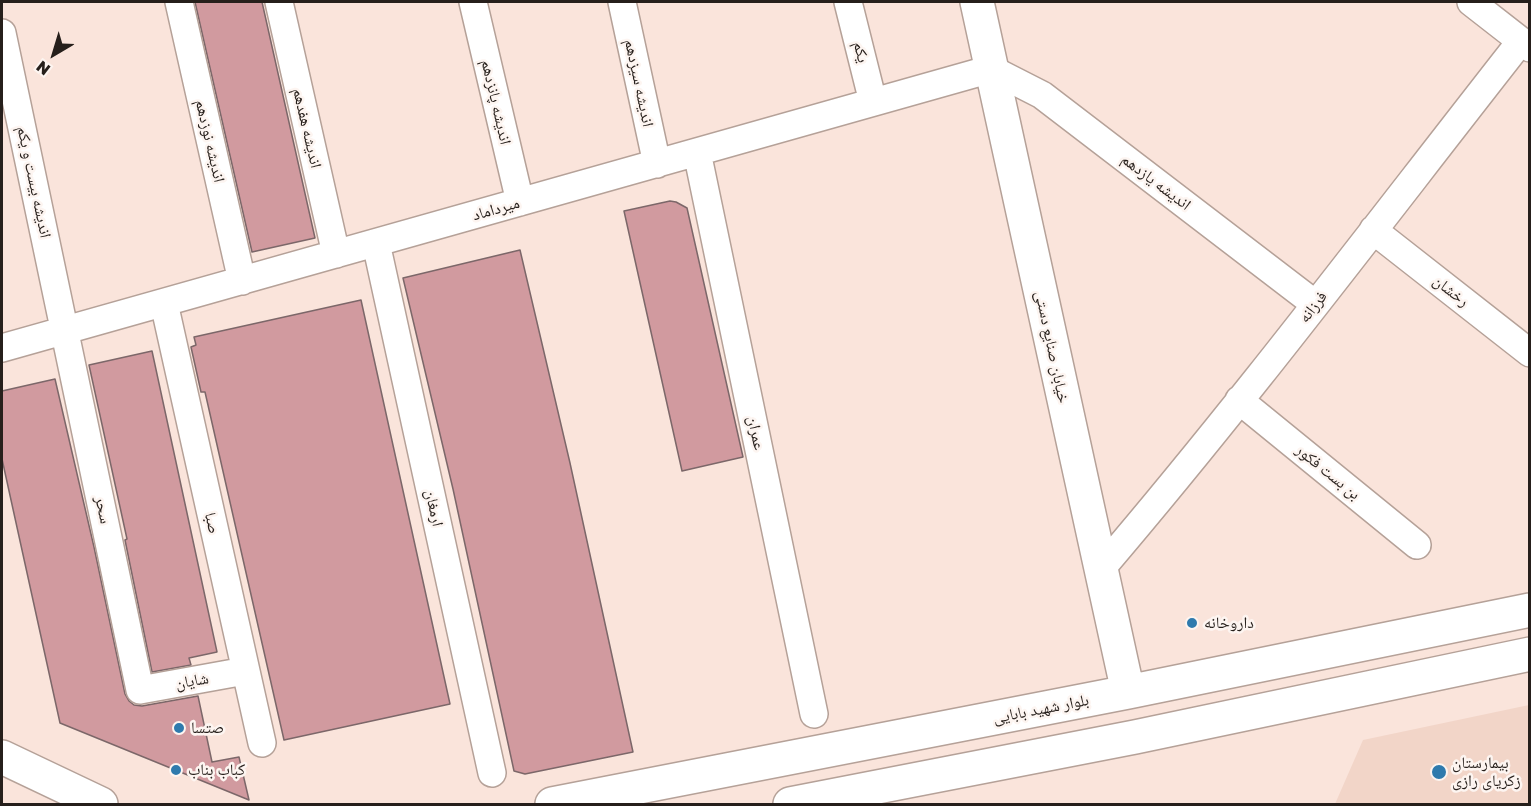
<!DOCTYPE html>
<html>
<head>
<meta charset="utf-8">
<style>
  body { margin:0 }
  #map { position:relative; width:1531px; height:806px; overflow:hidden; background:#fae4db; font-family:"Golos Text",sans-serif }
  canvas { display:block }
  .frame { position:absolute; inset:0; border:3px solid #261f1b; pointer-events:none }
  .north { position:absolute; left:24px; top:24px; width:60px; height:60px; -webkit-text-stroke:4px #fdf5f1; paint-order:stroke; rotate:218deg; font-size:16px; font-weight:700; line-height:24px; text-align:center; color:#261f1b }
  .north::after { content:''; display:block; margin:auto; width:21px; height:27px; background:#261f1b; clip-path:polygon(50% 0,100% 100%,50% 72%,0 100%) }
</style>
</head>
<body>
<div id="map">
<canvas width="1531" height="806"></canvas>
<div class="frame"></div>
<div class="north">N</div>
</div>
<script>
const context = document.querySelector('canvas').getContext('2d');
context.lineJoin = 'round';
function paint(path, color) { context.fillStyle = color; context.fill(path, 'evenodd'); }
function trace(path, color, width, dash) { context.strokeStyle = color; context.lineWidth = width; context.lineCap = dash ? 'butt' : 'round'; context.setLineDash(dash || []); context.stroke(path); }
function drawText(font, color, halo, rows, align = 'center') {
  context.font = font + ' "Golos Text","Noto Naskh Arabic",sans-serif'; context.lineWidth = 5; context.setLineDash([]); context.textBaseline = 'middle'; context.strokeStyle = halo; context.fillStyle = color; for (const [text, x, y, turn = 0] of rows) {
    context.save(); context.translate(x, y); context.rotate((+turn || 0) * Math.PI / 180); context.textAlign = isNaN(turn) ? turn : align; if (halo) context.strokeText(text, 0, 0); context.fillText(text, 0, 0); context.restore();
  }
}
const built = new Path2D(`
  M1529,705v99h-194l28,-64z`);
const building = new Path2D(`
  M195,2h67l53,236 -63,14z
  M670,201l6,1 11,6 56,249 -61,14 -58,-260z
  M520,250l50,213 63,289 -108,22 -11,-3 -61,-282 -50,-211z
  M361,300l89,404 -166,36 -79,-348h-4l-10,-45 5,-2 -2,-8z
  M152,351l65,301 -28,6 2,7 -39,7 -27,-132 2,-1 -38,-174z
  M55,379l39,168 31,147 4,7 5,4 8,1 56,-10 14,66 27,-5 10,43 -189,-77 -58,-264v-68z`);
const street = new Path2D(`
  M179,2l63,279
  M279,2l57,252
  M473,2l47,200
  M622,2l35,162
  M848,2l25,100
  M1471,2l59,46
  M2,33l138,657 105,-19
  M697,152l117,562
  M1373,230l157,123
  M376,243l116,530
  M164,303l98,440
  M2,348l989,-279 51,26 273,209
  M1239,400l178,145
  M1101,569c146,-171 281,-351 420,-528`);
const secondary = new Path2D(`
  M977,2l151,690
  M552,804l576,-112 402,-82
  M790,804l345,-67 395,-83`);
const primary = new Path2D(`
  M2,757l99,47`);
const markers = [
  [1192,623,6,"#2f7aad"],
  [179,728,6,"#2f7aad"],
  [176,770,6,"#2f7aad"],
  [1439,772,8,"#2f7aad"]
];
const streetNames = [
  ["یکم",861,52,76],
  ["اندیشه سیزدهم",639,83,78],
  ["اندیشه پانزدهم",496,102,77],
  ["اندیشه هفدهم",307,128,77],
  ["اندیشه نوزدهم",210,141,77],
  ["اندیشه بیست و یکم",34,182,78],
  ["اندیشه یازدهم",1156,182,37],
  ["میرداماد",496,209,-16],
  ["رخشان",1451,291,38],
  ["فرزانه",1313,307,-52],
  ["خیابان صنایع دستی",1052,347,78],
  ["عمران",756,433,78],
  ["بن بست فكور",1328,472,39],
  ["ارمغان",434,508,78],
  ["سحر",103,510,78],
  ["صبا",212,523,78],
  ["شایان",192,681,-10],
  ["بلوار شهید بابایی",1041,709,-11]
];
const poiNames = [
  ["داروخانه",1204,623],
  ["صتسا",191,728],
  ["بیمارستان",1452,763],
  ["زکریای رازی",1452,781],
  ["کباب بناب",188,770]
];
paint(built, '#f2d5c8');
paint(building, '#d19a9f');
trace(building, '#7c6769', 1.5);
trace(street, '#b5a198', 30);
trace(secondary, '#b5a198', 36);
trace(primary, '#b5a198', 36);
trace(street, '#fff', 27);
trace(secondary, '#fff', 33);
trace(primary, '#fff', 33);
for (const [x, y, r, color] of markers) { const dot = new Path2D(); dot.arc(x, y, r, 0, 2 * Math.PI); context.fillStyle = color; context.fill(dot); trace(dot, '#fdf5f1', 2); }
drawText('16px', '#261f1b', '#fdf5f1', streetNames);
drawText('16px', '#261f1b', '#fdf5f1', poiNames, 'left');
</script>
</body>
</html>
